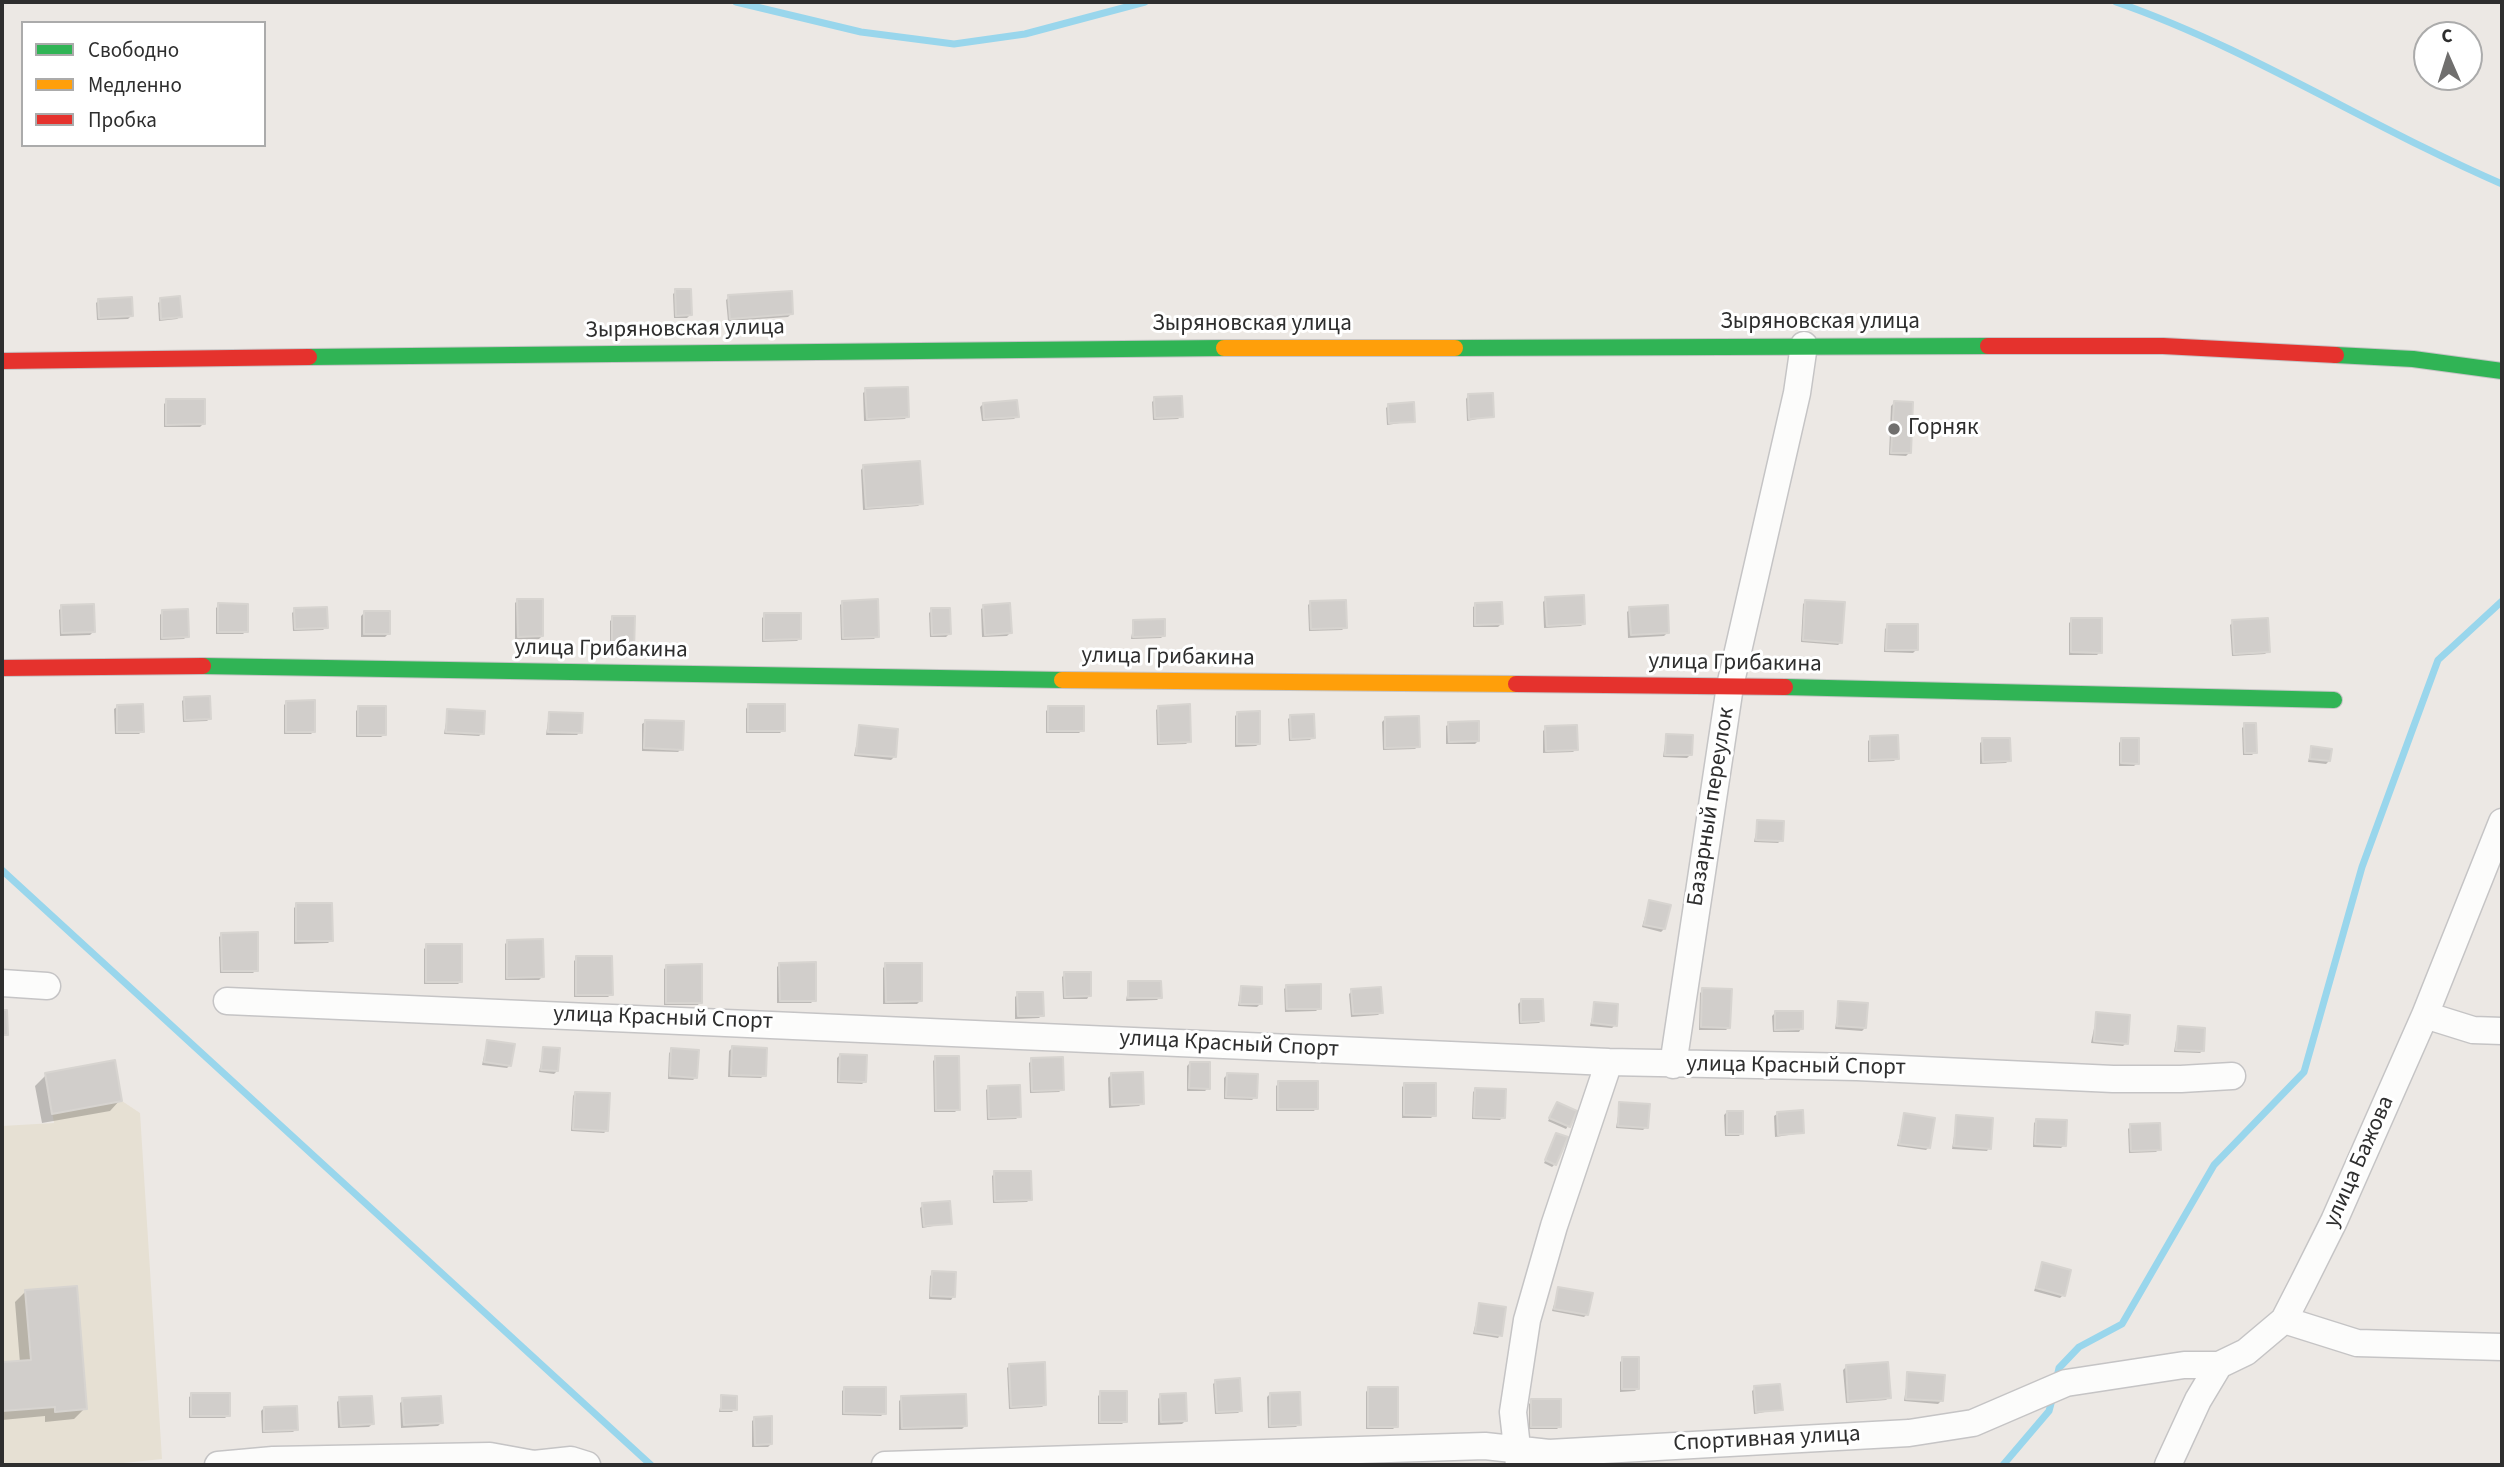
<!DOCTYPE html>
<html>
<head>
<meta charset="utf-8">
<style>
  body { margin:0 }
  #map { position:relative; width:2504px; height:1467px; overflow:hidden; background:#ece8e4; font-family:"Source Sans 3",sans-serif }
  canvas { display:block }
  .frame { position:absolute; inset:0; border:4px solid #2e2e2e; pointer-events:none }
  .legend { position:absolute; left:21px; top:21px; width:245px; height:126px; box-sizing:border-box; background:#fff; border:2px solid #ababab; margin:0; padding:9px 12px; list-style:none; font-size:21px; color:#2e2e2e }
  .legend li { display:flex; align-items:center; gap:14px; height:35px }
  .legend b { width:35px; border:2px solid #ababab }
  .north { position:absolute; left:2413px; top:21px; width:70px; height:70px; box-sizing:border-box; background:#fff; border:2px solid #ababab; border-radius:50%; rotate:357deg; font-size:19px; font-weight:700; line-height:28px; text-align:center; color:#2e2e2e }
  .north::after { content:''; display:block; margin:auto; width:24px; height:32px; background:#706f6e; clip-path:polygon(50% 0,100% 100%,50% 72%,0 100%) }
</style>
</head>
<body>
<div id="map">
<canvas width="2504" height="1467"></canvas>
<div class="frame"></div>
<ul class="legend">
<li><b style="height:9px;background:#30b455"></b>Свободно</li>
<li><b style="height:9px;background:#ff9f0a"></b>Медленно</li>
<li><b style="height:9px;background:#e5322d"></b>Пробка</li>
</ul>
<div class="north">С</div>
</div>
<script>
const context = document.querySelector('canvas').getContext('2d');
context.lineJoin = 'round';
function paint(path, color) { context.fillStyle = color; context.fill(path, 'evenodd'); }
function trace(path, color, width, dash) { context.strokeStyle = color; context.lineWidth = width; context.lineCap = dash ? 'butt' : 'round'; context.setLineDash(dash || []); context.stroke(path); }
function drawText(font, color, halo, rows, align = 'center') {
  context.font = font + ' "Source Sans 3",sans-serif'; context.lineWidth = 6; context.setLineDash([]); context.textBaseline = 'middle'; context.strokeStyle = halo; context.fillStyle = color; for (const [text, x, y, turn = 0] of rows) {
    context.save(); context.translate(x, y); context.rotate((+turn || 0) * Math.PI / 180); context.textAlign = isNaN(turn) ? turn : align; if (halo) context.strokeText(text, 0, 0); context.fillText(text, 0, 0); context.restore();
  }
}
const education = new Path2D(`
  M115,1060l7,41 18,12 22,346 -58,6h-102v-339l52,-3 -9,-50z`);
const shadow = new Path2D(`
  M676,291l14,24 -3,3h-13l-1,-24z
  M729,297l62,17 -3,3 -60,4 -2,-21z
  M99,300l32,16 -3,3 -31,1 -1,-17z
  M161,300l19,17 -3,2 -18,2 -1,-18z
  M866,390l41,26 -2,3 -41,2 -1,-28z
  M1468,396l25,20 -26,5 -1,-22z
  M1155,399l26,17 -3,3 -25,1 -1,-18z
  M167,401l36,23 -3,3h-36v-23z
  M1894,403l15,50 -3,3 -17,-1 2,-49z
  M983,404l34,12 -3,3 -32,2 -2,-14z
  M1389,405l24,16 -26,4 -1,-17z
  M863,467l58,36 -3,3 -55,4 -2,-40z
  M1546,599l38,24 -3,3 -37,2 -1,-26z
  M517,601l25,35 -3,3h-24v-36z
  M1806,601l35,41 -3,3 -37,-3 2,-38z
  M843,602l34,34 -3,3 -33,1 -1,-35z
  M1311,602l34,25 -3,3 -33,1 -1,-26z
  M219,605l27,26 -3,3h-27v-26z
  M1476,605l25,19 -3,3h-25v-20z
  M62,607l31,25 -3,3 -30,1 -1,-26z
  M984,607l26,26 -3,3 -25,1 -1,-28z
  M1630,609l37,24 -3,3 -36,2 -1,-26z
  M295,610l31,17 -3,3 -30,1 -1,-18z
  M932,610l17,24 -3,3h-16l-1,-24z
  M162,612l25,24 -3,3 -24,1v-25z
  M364,613l24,21 -3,3h-24v-21z
  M765,615l35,23 -3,3 -35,1v-24z
  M613,618l19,34 -3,3 -19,-1v-33z
  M2072,620l28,32 -3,3h-28v-32z
  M1134,621l30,14 -3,3 -30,1z
  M2233,622l35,29 -3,3 -33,2 -2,-31z
  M1888,626l28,24 -3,3 -29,-1 1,-23z
  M185,698l25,20 -3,3 -24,1 -1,-21z
  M287,702l27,29 -3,3h-27v-29z
  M748,706l35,24 -3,3h-34v-24z
  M117,707l25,24 -3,3h-24l-1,-25z
  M1159,707l30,34 -3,3 -29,1 -1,-35z
  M359,708l25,27 -3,2h-25v-26z
  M1049,708l33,22 -3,3h-33v-22z
  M448,710l34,23 -3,3 -35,-2z
  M1238,713l21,31 -3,2 -21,1v-31z
  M549,714l31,18 -3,3h-31z
  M1291,716l22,21 -3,3 -21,1 -1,-22z
  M1385,719l33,27 -3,3 -32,1 -1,-28z
  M645,722l36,27 -3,3 -36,-1v-27z
  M1449,724l29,17 -3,3h-29v-18z
  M2245,725l10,27 -3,3h-9l-1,-27z
  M860,727l34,30 -3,3 -37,-4z
  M1546,728l30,21 -3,3 -30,1v-22z
  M1666,736l24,19 -3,3 -24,-1z
  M1871,738l26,20 -3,3 -26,1v-21z
  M1983,740l26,20 -3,3 -26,1v-21z
  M2121,740l16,23 -3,3h-15v-23z
  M2311,748l18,13 -3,3 -18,-2z
  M1758,822l23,18 -3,3 -24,-1z
  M1649,902l15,27 -3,3 -19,-5z
  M297,905l34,35 -3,3 -34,1v-36z
  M222,934l34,36 -3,3h-33l-1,-36z
  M508,941l34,36 -3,3h-34v-36z
  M427,946l34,35 -3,3h-34v-35z
  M577,958l34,36 -3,3h-34v-36z
  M780,964l34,36 -3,3h-34v-36z
  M886,965l34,36 -3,3h-34v-36z
  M667,967l33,35 -2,3h-34v-36z
  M1065,974l24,22 -2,3h-24l-1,-22z
  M1129,983l31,14 -3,3 -31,1z
  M1287,986l32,22 -3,3 -31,1 -1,-23z
  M1241,988l19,16 -3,3 -19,-1z
  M1703,990l26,37 -3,3h-27l1,-37z
  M1352,991l29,21 -3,3 -27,2 -2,-23z
  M1018,994l24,21 -3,3 -24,1v-22z
  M1521,1001l21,19 -3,3 -20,1 -1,-20z
  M1839,1003l26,25 -3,3 -27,-2z
  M1595,1004l20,21 -3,3 -22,-2z
  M1775,1013l26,16 -2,3h-26l-1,-16z
  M2097,1014l29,29 -3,3 -32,-3z
  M2178,1028l25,22 -3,3 -26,-1z
  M487,1042l23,23 -3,3 -25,-3z
  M732,1048l32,27 -3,3 -33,-1 1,-26z
  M544,1049l13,22 -3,3 -15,-2z
  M672,1050l24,27 -3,3 -25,-1 1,-26z
  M840,1055l25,26 -3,3 -25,-1v-25z
  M936,1058l22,51 -3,3h-21l-1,-51z
  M1032,1060l30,29 -3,3 -29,1 -1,-30z
  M1190,1063l18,25 -3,3h-18v-25z
  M46,1075l74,25 -10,11 -68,12 -7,-37z
  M1111,1075l31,28 -3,3 -30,2 -1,-30z
  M1227,1075l28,22 -3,3 -28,-1v-21z
  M1279,1083l37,25 -2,3h-38v-25z
  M1405,1084l29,31 -3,3h-29v-31z
  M989,1087l30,29 -3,3 -29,1 -1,-30z
  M1476,1089l27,28 -3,3 -28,-1 1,-27z
  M575,1093l32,37 -3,3 -33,-2 2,-35z
  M1557,1104l11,22 -2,3 -18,-8z
  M1620,1104l26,23 -3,3 -27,-2z
  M1727,1112l14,21 -2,3h-14l-1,-21z
  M1777,1114l25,19 -27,4 -1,-21z
  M1905,1115l24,32 -3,3 -29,-4z
  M1957,1117l32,31 -2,3 -35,-2z
  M2037,1120l27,25 -3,3 -28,-1 1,-24z
  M2131,1126l28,23 -3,3 -27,1 -1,-24z
  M1557,1135l-2,29 -3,3 -8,-4z
  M995,1173l35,26 -3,3 -34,1 -1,-27z
  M923,1205l27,18 -28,5 -2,-20z
  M2043,1264l20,31 -3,3 -26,-7z
  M933,1273l20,24 -2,3 -22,-1 1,-23z
  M1559,1288l28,26 -3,3 -32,-6z
  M26,1291l59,117 -11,11 -29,3v-6l-43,4v-56l18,-1 -5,-61z
  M1480,1305l20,30 -2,3 -25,-4z
  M1623,1359l15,29 -3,3 -15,1v-30z
  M1010,1365l35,39 -3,3 -33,2 -2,-41z
  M1846,1367l43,30 -3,3 -40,3 -3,-33z
  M1908,1374l33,27 -3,3 -34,-3z
  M1216,1381l25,29 -3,3 -23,1 -2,-30z
  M845,1388l39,25 -3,3 -39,-1v-24z
  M1755,1388l26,21 -27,5 -2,-23z
  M1368,1389l28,37 -3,3h-27v-37z
  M1101,1393l24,28 -3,3h-24v-28z
  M1270,1394l29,30 -3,3 -28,1 -1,-31z
  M192,1395l36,20 -3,3h-36v-21z
  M1160,1396l25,25 -3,3 -24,1v-26z
  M722,1397l13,12 -3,3h-13z
  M902,1398l63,28 -3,3 -63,1v-29z
  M340,1399l32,25 -3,3 -31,1 -1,-26z
  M403,1400l38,23 -3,3 -37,2 -1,-25z
  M1532,1401l28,25 -3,3h-28v-25z
  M264,1408l32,21 -3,3 -31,1 -1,-22z
  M755,1418l16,26 -3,3h-16v-26z`);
const stream = new Path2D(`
  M736,2l125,30 93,12 71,-10 120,-32
  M2116,2c133,46 256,126 386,182
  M2,870l649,595
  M2056,1381l3,-13 20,-21 43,-23 92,-159 90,-93 58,-205 76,-207 64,-59
  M2003,1465l46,-54 4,-15`);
const building = new Path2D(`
  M675,289h16l1,26 -16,1z
  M792,291l1,23 -63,5 -2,-24z
  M180,296l2,21 -21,2 -1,-21z
  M132,297l1,19 -34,2 -1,-19z
  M908,387l1,30 -42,2 -2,-31z
  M1493,393l1,24 -25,2 -1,-25z
  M1182,396l1,21 -28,1 -1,-21z
  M166,399h39v25l-39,1z
  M1017,400l2,17 -35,2 -1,-16z
  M1894,401l19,1 -2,51h-20z
  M1414,402l1,20 -26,1 -1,-19z
  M920,461l3,43 -57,4 -3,-43z
  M1584,595l1,29 -38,2 -2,-29z
  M517,599h26v37l-25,1z
  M878,599l1,38 -36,1 -1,-37z
  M1346,600l1,28 -36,1 -1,-28z
  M1805,600l40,2 -3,41 -39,-3z
  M1502,602l1,22 -28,1v-22z
  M218,603l30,1v28h-30z
  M1010,603l2,30 -27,2 -2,-30z
  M94,604l1,28 -33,1 -1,-28z
  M1668,605l1,28 -38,2 -2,-28z
  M327,607l1,21 -33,1 -1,-21z
  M931,608h19l1,26 -19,1z
  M188,609l1,28 -27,1v-28z
  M364,611h26v23h-26z
  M764,613h37v26l-37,1z
  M612,616h23l-1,36h-22z
  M2071,618h31v35l-31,-1z
  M2268,618l2,34 -36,2 -2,-34z
  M1165,619v17l-32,1v-17z
  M1887,624h31v26h-32z
  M210,696l1,23 -26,1 -1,-23z
  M315,700v32h-29v-31z
  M143,704l1,28h-27v-27z
  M748,704h37v27h-37z
  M1190,704l1,38 -32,1 -1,-37z
  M358,706h28v29h-28z
  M1048,706h36v25h-36z
  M447,709l38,2 -1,23 -38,-2z
  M1260,711v33h-23v-32z
  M549,712l34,1 -1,20 -34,-1z
  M1314,714l1,24 -24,1 -1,-24z
  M1419,716l1,31 -35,1v-31z
  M645,720l39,1 -1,29 -39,-2z
  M1479,721v20l-30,1 -1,-20z
  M2244,723h12l1,30h-12z
  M859,725l39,4 -2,28 -40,-3z
  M1577,725l1,25 -32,1 -1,-25z
  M1666,734l27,1 -1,20h-27z
  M1898,735l1,24 -29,1v-24z
  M1982,738h28l1,23 -28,1z
  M2121,738h18v26l-18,-1z
  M2311,746l21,3 -2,12 -20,-2z
  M1757,820l27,1 -1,20 -27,-1z
  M1649,900l22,5 -6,24 -21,-4z
  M296,903h36l1,38h-37z
  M258,932v39h-36l-1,-38z
  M543,939l1,38 -37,1v-38z
  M426,944h36v38h-36z
  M576,956h36l1,39h-37z
  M816,962v39h-36l-1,-38z
  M885,963h37v38l-36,1z
  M702,964v39h-36v-38z
  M1064,972h27v24l-26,1z
  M1128,981h33l1,17h-34z
  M1321,984v25h-34l-1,-24z
  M1241,986l21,1v17h-22z
  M1381,987l2,26 -30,1 -2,-25z
  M1702,988l30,1 -2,39 -29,-1z
  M1017,992h26l1,24h-26z
  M1521,999h22l1,22 -23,1z
  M1838,1001l30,2 -2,25 -29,-2z
  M1594,1002l24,2 -1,22 -25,-3z
  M2,1010h5l1,25h-6z
  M1775,1011h28v18l-28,1z
  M2096,1012l34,3 -2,29 -34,-3z
  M2178,1026l27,2 -1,23 -28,-1z
  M487,1040l28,4 -4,22 -27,-4z
  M732,1046l35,2 -1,28 -35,-1z
  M543,1047l17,1 -2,23 -17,-1z
  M671,1048l28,2 -2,28 -27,-2z
  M840,1054l27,1 -1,27 -27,-1z
  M935,1056h24l1,54h-24z
  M1063,1057l1,33 -32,1 -1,-33z
  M115,1060l7,41 -70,13 -7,-41z
  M1190,1062h20v27l-21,-1z
  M1143,1072l1,32 -32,1 -1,-32z
  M1227,1073l31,1 -1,24 -31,-1z
  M1278,1081h40v28h-40z
  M1404,1083h32v33l-32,-1z
  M1020,1085l1,32 -32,1 -1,-32z
  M1475,1088l31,1 -1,29 -31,-1z
  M575,1092l35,1 -2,38 -35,-2z
  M1557,1102l20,9 -7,16 -21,-9z
  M1619,1102l31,2 -2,24 -30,-2z
  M1803,1110l1,23 -26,2 -1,-23z
  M1727,1111h16v23h-16z
  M1904,1113l31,5 -5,30 -31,-4z
  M1956,1115l37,3 -2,31 -37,-3z
  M2036,1119l31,1 -1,26 -31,-2z
  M2160,1123l1,27 -30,1 -1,-27z
  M1556,1133l12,4 -12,28 -11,-5z
  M994,1171h37l1,29 -37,1z
  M950,1201l2,23 -28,2 -2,-23z
  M2042,1262l29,8 -6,26 -29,-8z
  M932,1271l24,1 -1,25 -24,-1z
  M77,1286l10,123 -32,3v-5l-53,4v-56l1,7 28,-2 -6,-70z
  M1558,1287l35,6 -5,22 -34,-6z
  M1479,1303l27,4 -4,29 -27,-4z
  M1622,1357h17v32h-17z
  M1045,1362l1,43 -35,2 -2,-43z
  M1888,1362l3,36 -43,3 -2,-36z
  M1907,1372l38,3 -2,26 -37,-2z
  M1240,1378l2,33 -25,1 -2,-32z
  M1780,1384l3,26 -27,2 -2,-26z
  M844,1387h42v27l-42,-1z
  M1368,1387h30v40h-30z
  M1100,1391h27v31h-27z
  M1300,1392l1,33 -31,1v-33z
  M191,1393h39v23h-39z
  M1186,1393l1,28 -26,1 -1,-28z
  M966,1394l1,32 -65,2 -1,-32z
  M721,1395l16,1v14h-16z
  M372,1396l2,28 -33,2 -2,-29z
  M441,1396l2,27 -39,2 -2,-27z
  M1531,1399h30v28h-30z
  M297,1406l1,24 -34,1v-24z
  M772,1416v28l-17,1 -1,-28z`);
const street = new Path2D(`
  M2,983l45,3
  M227,1001l1382,61 248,5 256,12h68l51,-3
  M2425,1015l48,15 29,1
  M1673,1065l57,-379 67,-293 7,-48
  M2284,1320l73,23 145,4
  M218,1465l55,-5 217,-4 44,8 37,-4 16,5
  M885,1465l600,-19 64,7 360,-20 64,-10 93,-40 118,-18h35
  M1519,1465l-6,-53 14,-92 27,-94 55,-164
  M2168,1465l30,-65 21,-35 27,-13 38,-32 19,-37 31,-62 91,-206 77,-193`);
const fast = new Path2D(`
  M1455,348l533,-2
  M2336,355l77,4 89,12
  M309,357l915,-9
  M203,666l859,14
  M1785,687l549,13`);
const slow = new Path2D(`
  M1224,348h231
  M1062,680l454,4`);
const jam = new Path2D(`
  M1988,346h175l173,9
  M2,361l307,-4
  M2,668l201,-2
  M1516,684l269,3`);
const markers = [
  [1894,429,7,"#706f6e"]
];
const streetNames = [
  ["Зыряновская улица",1820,323],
  ["Зыряновская улица",1252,325],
  ["Зыряновская улица",685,330,-1],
  ["улица Грибакина",601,650,1],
  ["улица Грибакина",1168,658,1],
  ["улица Грибакина",1735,664,1],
  ["Базарный переулок",1712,807,-81],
  ["улица Красный Спорт",663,1019,2],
  ["улица Красный Спорт",1229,1045,3],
  ["улица Красный Спорт",1796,1067,1],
  ["улица Бажова",2360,1162,-66],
  ["Спортивная улица",1767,1440,-3]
];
const poiNames = [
  ["Горняк",1908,429]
];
paint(education, '#e6e0d3');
paint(shadow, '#0003');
trace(stream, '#99d6ec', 7);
paint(building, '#d1cecb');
trace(building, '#d7d4d0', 2);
trace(street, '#c5c4c5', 29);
trace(fast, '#c5c4c5', 18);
trace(slow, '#c5c4c5', 18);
trace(jam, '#c5c4c5', 18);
trace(street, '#fcfcfb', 26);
trace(fast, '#30b455', 16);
trace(slow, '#ff9f0a', 16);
trace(jam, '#e5322d', 16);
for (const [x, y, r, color] of markers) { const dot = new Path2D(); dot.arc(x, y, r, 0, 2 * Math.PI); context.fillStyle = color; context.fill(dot); trace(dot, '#fff', 2.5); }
drawText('23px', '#2e2e2e', '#fff', streetNames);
drawText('23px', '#2e2e2e', '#fff', poiNames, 'left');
</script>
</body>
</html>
